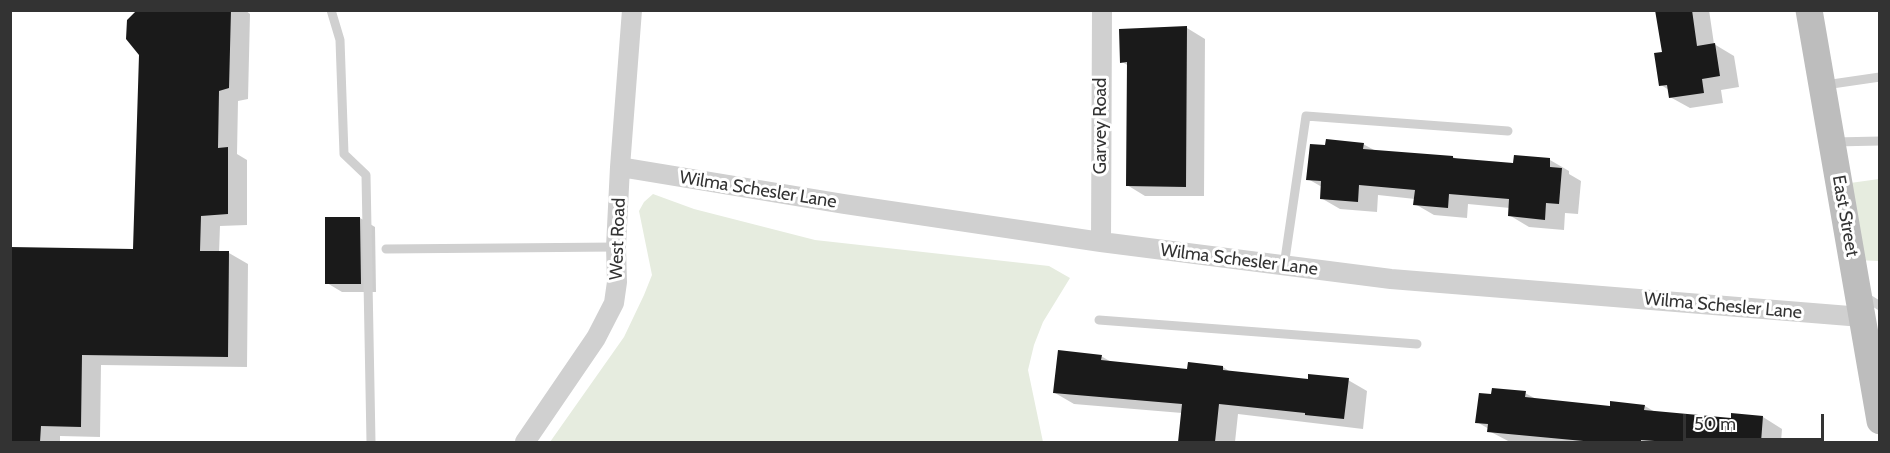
<!DOCTYPE html>
<html>
<head>
<meta charset="utf-8">
<style>
  body { margin:0 }
  #map { position:relative; width:1890px; height:453px; overflow:hidden; background:#fff; font-family:Cabin,sans-serif }
  canvas { display:block }
  .frame { position:absolute; inset:0; border:12px solid #333; pointer-events:none }
  .scale { position:absolute; left:1683px; top:414px; width:141px; height:27px; box-sizing:border-box; border:3px solid #333; border-top:0; padding-left:8px; font-size:18px; line-height:21px; white-space:nowrap; color:#333; -webkit-text-stroke:4px #fff; paint-order:stroke }
</style>
</head>
<body>
<div id="map">
<canvas width="1890" height="453"></canvas>
<div class="frame"></div>
<div class="scale">50 m</div>
</div>
<script>
const context = document.querySelector('canvas').getContext('2d');
context.lineJoin = 'round';
function paint(path, color) { context.fillStyle = color; context.fill(path, 'evenodd'); }
function trace(path, color, width, dash) { context.strokeStyle = color; context.lineWidth = width; context.lineCap = dash ? 'butt' : 'round'; context.setLineDash(dash || []); context.stroke(path); }
function drawText(font, color, halo, rows, align = 'center') {
  context.font = font + ' Cabin,sans-serif'; context.lineWidth = 6; context.setLineDash([]); context.textBaseline = 'middle'; context.strokeStyle = halo; context.fillStyle = color; for (const [text, x, y, turn = 0] of rows) {
    context.save(); context.translate(x, y); context.rotate((+turn || 0) * Math.PI / 180); context.textAlign = isNaN(turn) ? turn : align; if (halo) context.strokeText(text, 0, 0); context.fillText(text, 0, 0); context.restore();
  }
}
const green = new Path2D(`
  M1879,179v82l-27,-1 -9,-76z
  M653,194l41,15 121,31 234,26 21,12 -27,44 -9,23 -6,25 15,72h-493l74,-105 20,-42 8,-20 -13,-64 5,-9z`);
const shadow = new Path2D(`
  M139,10h106l5,4 -2,85 -10,2 -1,53 10,6v65l-27,1 -1,27h10l19,11 -1,103 -146,-2 -1,72 -40,-1v6h-50v-193l125,1 5,-195z
  M1657,10h52l5,34 20,12 5,31 -18,3 2,13 -33,5 -20,-11 -1,-7 -8,-5 3,-32z
  M1187,28l18,11 -1,157h-59l-18,-11 2,-119 -7,-4z
  M1363,144l13,7 77,6 4,2 57,6 36,-5 19,11v3l12,7 -3,33 -13,-1 -1,17 -35,-3 -20,-12 1,-7 -42,-4 -1,14 -33,-3 -19,-11v-5l-37,-4 -1,17 -37,-3 -19,-11 1,-11 -14,-8z
  M360,218l15,9 1,65h-34l-15,-9z
  M1101,356l12,7 75,7 35,-3 9,6 77,8 39,-1 19,11 -4,38 -125,-15 -3,28h-56l3,-29 -108,-9 -19,-11z
  M1525,393l13,7 73,7 34,-1 10,6 77,8 31,-3 19,12 -1,13h-271l-21,-11v-2l-12,-7 16,-27z`);
const building = new Path2D(`
  M137,10h94l-2,78 -10,3 -1,57 10,-1v67l-27,2 -1,35h29l-1,106 -146,-2 -1,72 -40,-1 -1,16h-30v-195l123,2 6,-194 -13,-16 1,-19z
  M1655,10h37l5,36 18,-3 5,33 -18,3 2,14 -35,5 -2,-13 -8,1 -5,-33 8,-1z
  M1187,26l-1,161 -60,-1 1,-124 -7,1 -1,-34z
  M1326,139l38,4 -1,6 90,7v2l60,5 1,-8 36,3v9l12,1 -3,36 -13,-1 -1,17 -37,-4 1,-17 -60,-5 -1,14 -35,-3 2,-15 -56,-5 -1,17 -38,-3 1,-18 -15,-1 4,-36 15,1z
  M325,217h35l1,67h-36z
  M1058,350l44,5 -1,5 86,9 1,-7 35,4v4l85,9v-5l41,4 -5,41 -39,-4v-2l-86,-9 -4,38h-37l4,-38 -129,-11z
  M1492,388l34,3 -1,6 85,9v-5l35,4 -1,5 87,8v-5l32,3 -2,26h-93l-27,-2v2h-47l-107,-10 1,-8 -13,-1 4,-30 12,1z`);
const service = new Path2D(`
  M331,10l9,30 4,114 22,21 5,267
  M1825,85l55,-8
  M1834,142l46,-1
  M386,249l230,-2
  M1284,266l22,-150 202,15
  M1864,296l16,10
  M1099,320l318,24`);
const minor = new Path2D(`
  M620,167l224,37 257,38 204,26 86,11 471,38
  M1101,242l1,-232
  M525,442l71,-104 18,-35 3,-21 -1,-35 4,-80 12,-157`);
const secondary = new Path2D(`
  M1809,10l71,411`);
const streetNames = [
  ["Garvey Road",1101,126,-90],
  ["Wilma Schesler Lane",758,190,9],
  ["East Street",1845,216,80],
  ["West Road",618,239,-88],
  ["Wilma Schesler Lane",1239,260,7],
  ["Wilma Schesler Lane",1723,306,5]
];
paint(green, '#e6ecdf');
paint(shadow, '#0003');
paint(building, '#1a1a1a');
trace(service, '#d0d0d0', 9);
trace(minor, '#d0d0d0', 20);
trace(secondary, '#bdbdbd', 27);
drawText('18px', '#333', '#fff', streetNames);
</script>
</body>
</html>
